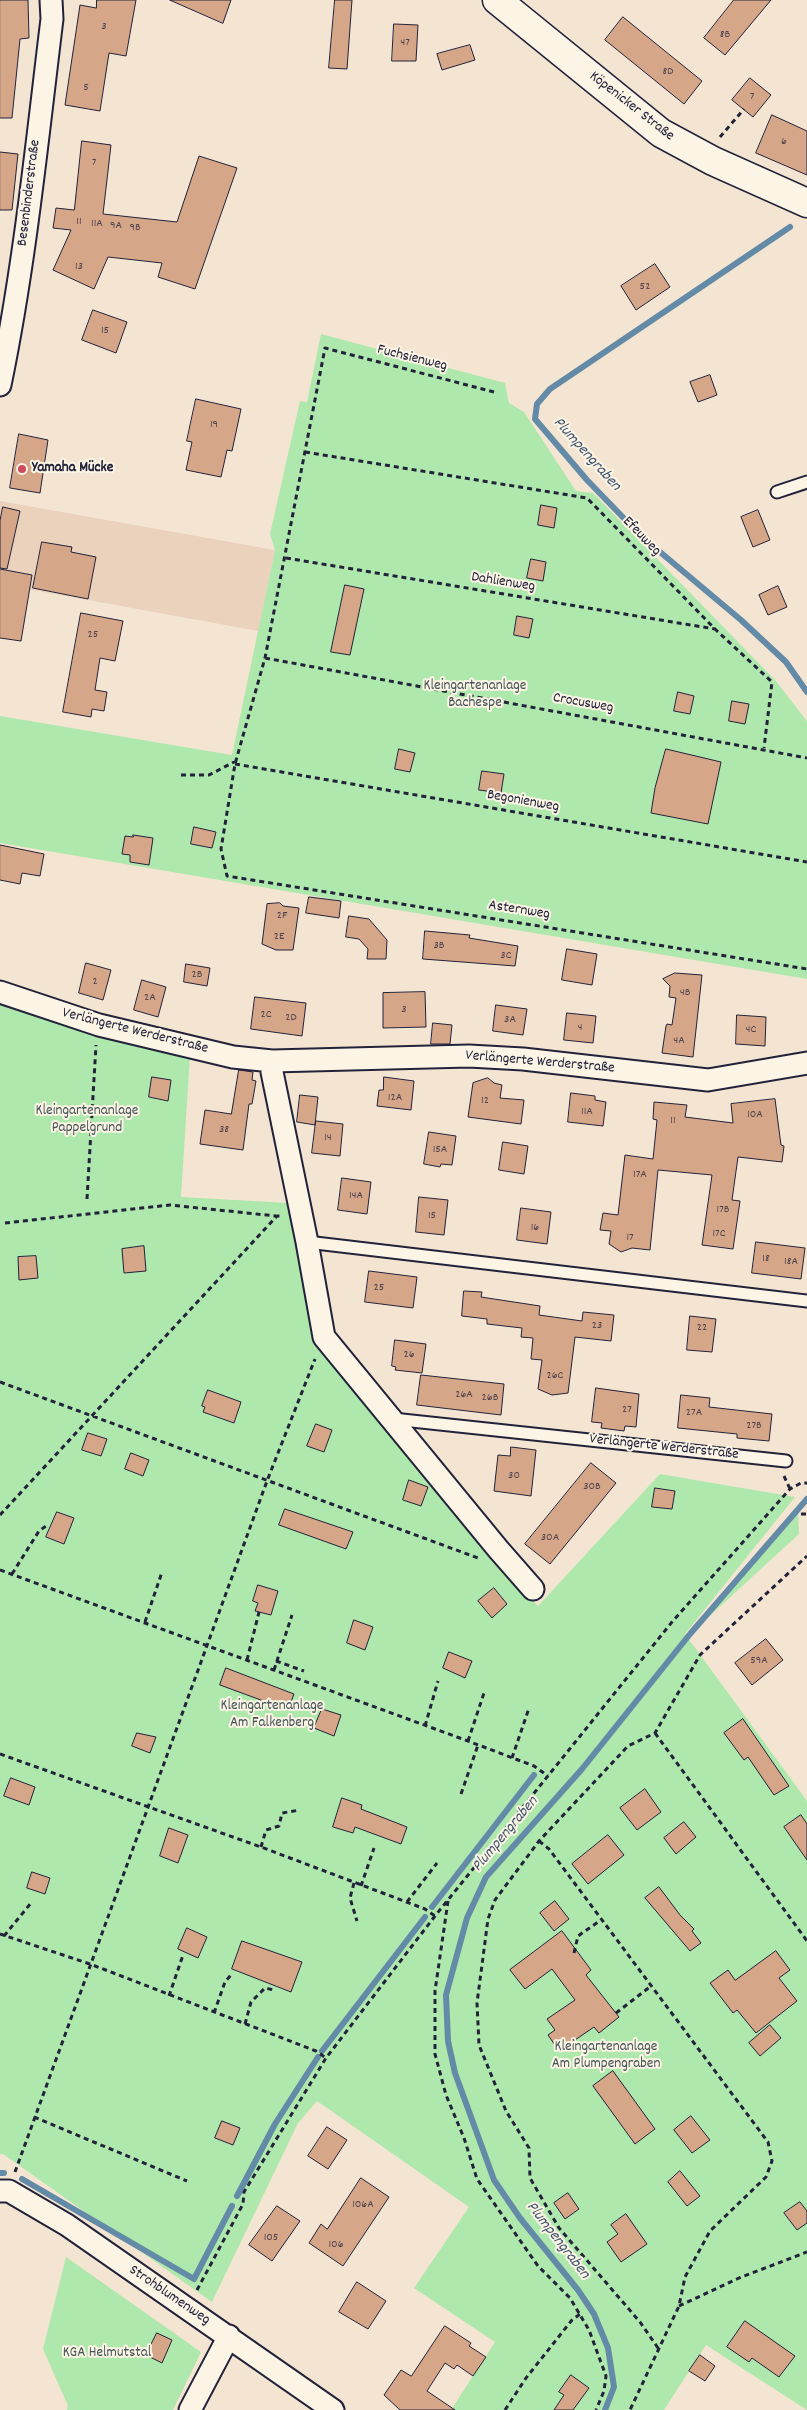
<!DOCTYPE html>
<html>
<head>
<meta charset="utf-8">
<style>
  body { margin:0 }
  canvas { display:block; background:#f4e5d2 }
</style>
</head>
<body>
<canvas width="807" height="2410"></canvas>
<script>
const context = document.querySelector('canvas').getContext('2d');
context.lineJoin = 'round';
function paint(path, color) { context.fillStyle = color; context.fill(path, 'evenodd'); }
function trace(path, color, width, dash) { context.strokeStyle = color; context.lineWidth = width; context.lineCap = dash ? 'butt' : 'round'; context.setLineDash(dash || []); context.stroke(path); }
function drawText(font, color, halo, rows, align = 'center') {
  context.font = font + ' Dekko,sans-serif'; context.lineWidth = 4; context.setLineDash([]); context.textBaseline = 'middle'; context.strokeStyle = halo; context.fillStyle = color; for (const [text, x, y, turn = 0] of rows) {
    context.save(); context.translate(x, y); context.rotate((+turn || 0) * Math.PI / 180); context.textAlign = isNaN(turn) ? turn : align; if (halo) context.strokeText(text, 0, 0); context.fillText(text, 0, 0); context.restore();
  }
}
const built = new Path2D(`
  M0,501l275,49 -17,81 -258,-47z`);
const green = new Path2D(`
  M321,334l184,49 4,20 15,9 52,79 17,2 182,187 32,41v258l-807,-136v-127l232,39 43,-205 -5,-16 30,-133 7,1z
  M0,1002l190,54 -9,141 108,6 22,124 184,234 43,45 122,-132 135,23 -110,137 122,167v609l-101,-65 -42,65h-213l44,-68 -81,-54 55,-81 -152,-106 -19,22 -86,179 -209,-148h-3z
  M798,1509l1,25 -109,100z
  M66,2257l135,95 -28,58h-106l1,-4 -25,-57z`);
const stream = new Path2D(`
  M790,227l-240,162 -13,15 -2,15 52,61 54,56 100,84 45,42 21,30
  M432,1907l102,-132
  M322,2051l103,-134
  M0,2173h4
  M22,2179l172,100 38,-73
  M237,2196l38,-72 43,-67
  M605,2410l9,-23 -6,-39 -14,-34 -16,-24 -58,-72 -26,-38 -39,-107 -7,-32 -2,-46 21,-77 19,-41 96,-108 108,-135 117,-135`);
const building = new Path2D(`
  M0,0h28l1,38 -9,1 -8,79h-12z
  M97,0h39l-10,56 -17,-3 -9,58 -35,-6 15,-100 16,3z
  M170,0h61l-8,23z
  M335,0h17l-5,69 -18,-1z
  M734,0h37l-46,55 -21,-17z
  M623,17l79,64 -18,23 -79,-64z
  M394,24l24,1 -2,36h-24z
  M470,45l5,15 -33,10 -5,-16z
  M750,78l21,17 -18,22 -21,-17z
  M772,115l35,16v44l-51,-22z
  M82,141l29,4 -8,69 74,8 22,-66 38,12 -42,121 -37,-12 4,-14 -54,-6 -14,32 -41,-19 18,-40 -18,-2 3,-20 18,2z
  M0,152l18,2 -6,56h-12z
  M655,264l15,23 -34,23 -15,-24z
  M93,310l34,12 -11,31 -34,-13z
  M710,375l7,20 -19,7 -8,-20z
  M196,399l45,10 -9,42 -5,-1 -6,27 -35,-7 6,-28 -5,-1z
  M19,434l29,6 -8,53 -30,-5z
  M541,505l16,3 -3,20 -16,-3z
  M3,507l17,4 -13,58 -7,-1v-47z
  M758,510l12,30 -17,7 -12,-30z
  M42,542l30,5 -1,5 25,5 -8,42 -55,-11z
  M531,559l15,3 -3,19 -16,-3z
  M0,569l32,6 -11,66 -21,-3z
  M345,585l19,4 -14,66 -19,-3z
  M778,586l9,21 -19,8 -9,-20z
  M81,613l42,8 -8,40 -15,-3 -5,32 12,2 -3,19 -12,-2 -1,8 -28,-5z
  M517,616l16,3 -4,19 -15,-3z
  M678,692l16,4 -4,18 -16,-3z
  M732,701l17,3 -4,20 -16,-3z
  M399,749l16,4 -5,19 -15,-3z
  M666,749l55,13 -13,62 -57,-11 4,-25z
  M482,771l22,3 -3,19 -22,-3z
  M194,827l22,5 -4,16 -21,-4z
  M133,835l20,3 -4,27 -19,-3v-7l-8,-1 3,-18 8,1z
  M0,845l44,9 -4,22 -18,-3 -2,11 -20,-4z
  M309,897l32,4 -2,17 -33,-5z
  M280,903l3,3 16,2 -6,42h-17l-14,-6 5,-40z
  M349,916l20,3 18,21 -1,19h-19l1,-10 -9,-10 -13,-2z
  M425,931l45,4 -1,3 49,8 -3,20 -92,-7z
  M567,949l30,5 -5,31 -30,-5z
  M86,963l25,7 -8,30 -24,-7z
  M186,964l24,4 -3,18 -23,-4z
  M675,973l27,2 -9,82 -31,-4 4,-27 1,-2 5,1 4,-27 -7,-1 1,-11 -7,-7z
  M142,980l24,7 -8,30 -24,-7z
  M425,992l1,35 -43,1v-35z
  M255,997l51,6 -4,33 -51,-7z
  M496,1005l31,4 -4,26 -30,-4z
  M567,1013l29,3 -3,27 -29,-3z
  M737,1015l29,2 -1,29 -29,-2z
  M433,1023l19,2 -2,19h-19z
  M239,1070l14,2 -1,8 4,1 -4,23h-3l-6,46 -43,-6 5,-34 26,4z
  M152,1077l19,3 -3,21 -19,-4z
  M384,1077l30,4 -3,29 -34,-4 2,-16h4z
  M488,1078l6,5 8,2 -2,13 24,2 -3,24 -53,-7 5,-34z
  M571,1093l24,3v4l11,2 -3,24 -35,-4z
  M300,1095l18,2 -3,28 -18,-3z
  M775,1099l6,46 3,1 -2,16 -44,-5 -6,43 8,1 -7,48 -31,-4 10,-70 -54,-5 -8,80 -18,-2 -11,4 -12,-8 2,-13 -11,-1 3,-17 15,2 7,-60 28,4 4,-39 -4,-1 1,-17 33,3 -2,12 48,6 -2,-19z
  M316,1121l27,3 -3,32 -28,-3z
  M429,1132l27,4 -4,29 -11,-1 -1,3 -16,-3z
  M503,1142l25,4 -4,28 -25,-4z
  M342,1178l29,4 -4,32 -29,-4z
  M419,1197l29,3 -4,35 -28,-3z
  M521,1208l30,4 -4,32 -30,-4z
  M756,1242l49,6 -4,31 -49,-6z
  M144,1246l2,25 -22,2 -2,-24z
  M36,1256l2,22 -19,2 -1,-23z
  M369,1271l48,6 -4,31 -48,-6z
  M464,1291l18,1 -1,5 59,9 -1,9 43,6 1,-9 31,3 -3,26 -36,-4 -7,56 -16,2 -14,-6 4,-29 -11,-1 2,-21 -12,-1 1,-9 -35,-4v-5l-25,-3z
  M690,1316l26,3 -4,33 -25,-2z
  M395,1340l31,4 -4,29 -27,-3 1,-3 -4,-1z
  M421,1375l83,9 -3,31 -84,-10z
  M596,1388l43,6 -3,33 -11,-1 -1,5 -23,-3 1,-5 -10,-1z
  M208,1390l33,12 -7,21 -31,-11 2,-5 -3,-1z
  M681,1395l29,3 -1,9 63,7 -3,27 -32,-3v-4l-59,-6z
  M316,1424l16,6 -8,22 -17,-6z
  M88,1433l19,6 -6,17 -19,-6z
  M511,1447l25,3 -5,46 -37,-5 4,-36 12,1z
  M131,1453l18,7 -6,16 -18,-7z
  M591,1463l25,20 -66,81 -25,-20z
  M409,1480l19,7 -7,19 -18,-6z
  M655,1488l20,3 -3,18 -20,-2z
  M285,1509l68,23 -7,17 -67,-24z
  M57,1512l17,6 -10,26 -18,-7z
  M258,1585l20,6 -7,24 -16,-4 3,-8 -5,-2z
  M494,1588l13,16 -15,14 -14,-17z
  M354,1620l19,7 -8,23 -18,-7z
  M766,1639l17,21 -31,25 -17,-22z
  M449,1652l23,9 -7,17 -22,-10z
  M226,1668l68,26 -6,16 -68,-25z
  M322,1709l19,6 -7,21 -20,-8z
  M743,1719l46,67 -15,9 -26,-38 -4,3 -20,-27z
  M137,1733l19,4 -6,16 -18,-7z
  M11,1778l24,9 -6,18 -25,-9z
  M645,1789l16,23 -24,18 -17,-22z
  M342,1798l20,7 -1,4 46,18 -6,17 -46,-17 -2,6 -20,-6z
  M801,1815l6,9v36l-23,-33z
  M684,1822l12,15 -20,17 -12,-16z
  M169,1828l19,7 -10,28 -18,-7z
  M608,1835l16,20 -36,29 -16,-20z
  M32,1872l18,6 -5,16 -18,-6z
  M659,1887l21,28 14,14 -2,2 9,12 -11,8 -45,-53z
  M555,1901l14,18 -15,12 -14,-18z
  M187,1928l20,9 -9,21 -20,-9z
  M562,1931l29,39 -5,5 33,42 -20,16 -5,-6 -35,24 -11,-16 7,-5 -8,-11 28,-19 -23,-31 -27,20 -15,-19z
  M242,1941l60,21 -11,30 -59,-23z
  M776,1951l14,19 -11,8 18,23 -41,32 -19,-23 -4,3 -23,-30 18,-13 7,10z
  M770,2025l11,13 -21,18 -11,-13z
  M613,2071l42,58 -20,15 -42,-58z
  M691,2116l19,24 -18,13 -18,-23z
  M222,2121l18,7 -7,17 -18,-7z
  M327,2127l20,13 -19,29 -20,-13z
  M680,2171l20,25 -13,10 -19,-24z
  M361,2178l28,19 -46,69 -34,-23 12,-19 6,5z
  M568,2193l11,16 -14,10 -11,-16z
  M800,2202l7,9v12l-10,7 -13,-17z
  M277,2206l23,15 -28,40 -23,-16z
  M626,2214l21,30 -26,18 -14,-20 11,-8 -7,-9z
  M357,2282l29,19 -18,28 -29,-17z
  M745,2321l50,35 -16,21 -27,-19 -3,4 -22,-15z
  M445,2326l26,17 -2,3 17,11 -13,19 -16,-11 -3,4 -9,-6 -18,28 28,19h-55l-16,-15 17,-25 10,6z
  M157,2333l15,7 -10,23 -16,-8z
  M700,2355l15,11 -10,15 -16,-10z
  M571,2375l18,13 -16,22h-19l10,-15 -5,-3z`);
const path = new Path2D(`
  M720,137l24,-28
  M494,392l-169,-44 -60,310 -30,106 -14,85 6,27 580,93
  M305,452l282,46 128,131 57,53 -8,66
  M286,558l429,71
  M265,658l542,100
  M235,764l572,98
  M181,775h28l27,-14
  M87,1199l9,-154
  M5,1223l165,-18 106,11
  M0,1382l478,176
  M784,1476l6,13
  M801,1514h6
  M0,1515l277,-299h4
  M0,1570l468,171 66,25 14,10
  M12,1574l27,-43 7,-5
  M145,1622l17,-50
  M247,1660l12,-48
  M276,1661l28,10
  M274,1670l18,-55
  M425,1726l13,-45
  M655,1733l152,208
  M468,1741l16,-48
  M0,1754l261,93 164,62 10,7
  M512,1758l17,-50
  M461,1794l17,-49
  M539,1841l10,8 219,293 4,19 -6,16 -56,54 -25,46 -6,29 -49,104
  M261,1847l5,-17 13,-4 3,-13 18,-3
  M354,1883l-4,15 7,23
  M361,1886l13,-38
  M448,1901l-13,90v63l11,41 18,43 13,41 61,87 32,32 19,32 17,46 -2,15 -8,19
  M407,1902l30,-39
  M0,1934l90,30 226,87 10,7
  M4,1936l27,-33
  M574,1953l4,-17 23,-16
  M169,1996l14,-41
  M214,2013l11,-31 6,-7
  M616,2013l35,-27
  M245,2024l6,-22 14,-14 9,2
  M34,2117l153,64
  M15,2172l252,-691 48,-122
  M197,2290l46,-86 1,-12 82,-134 109,-142 237,-294 118,-133 11,-6h6
  M679,2306l60,-28 68,-26
  M658,2348l-18,-26 -81,-94 -29,-50 -1,-30 -23,-37 -27,-66 -2,-42 11,-84 7,-19 44,-59 89,-95 27,-13 45,-78 107,-99
  M505,2410l21,-32 46,-58 8,-6`);
const service = new Path2D(`
  M777,492l30,-10
  M307,1242l500,59
  M393,1419l393,42`);
const minor = new Path2D(`
  M0,385c25,-121 37,-244 52,-366l-1,-19
  M0,992l99,33 134,32 39,4 197,-5 54,3 185,21 99,-17
  M272,1061v11l35,170 17,95 174,212 35,40
  M0,2191h9l58,34 266,185
  M190,2410l39,-74`);
const secondary = new Path2D(`
  M497,0l164,133 52,28 94,42`);
const markers = [
  [22,469,5,"#d1495b"]
];
const numberNames = [
  ["3",104,27],
  ["8B",725,35],
  ["47",405,43],
  ["8D",668,72],
  ["5",86,88],
  ["7",752,97],
  ["6",784,142],
  ["7",94,163],
  ["11",79,222],
  ["11A",97,224],
  ["9A",116,226],
  ["9B",135,228],
  ["13",79,267],
  ["52",645,287],
  ["15",105,331],
  ["19",214,425],
  ["25",93,635],
  ["2F",282,916],
  ["2E",279,937],
  ["3B",439,946],
  ["3C",506,956],
  ["2B",197,975],
  ["2",95,982],
  ["4B",685,993],
  ["2A",150,998],
  ["3",404,1010],
  ["2C",266,1015],
  ["2D",291,1018],
  ["3A",510,1020],
  ["4",580,1028],
  ["4C",751,1030],
  ["4A",679,1041],
  ["12A",395,1098],
  ["12",485,1101],
  ["11A",587,1112],
  ["10A",755,1115],
  ["11",673,1121],
  ["38",224,1130],
  ["14",328,1138],
  ["15A",440,1150],
  ["17A",640,1175],
  ["14A",356,1196],
  ["17B",723,1210],
  ["15",432,1216],
  ["16",535,1228],
  ["17C",719,1234],
  ["17",630,1238],
  ["18",766,1259],
  ["18A",791,1262],
  ["25",379,1288],
  ["23",597,1326],
  ["22",702,1328],
  ["26",409,1355],
  ["26C",555,1376],
  ["26A",464,1395],
  ["26B",490,1398],
  ["27",627,1410],
  ["27A",694,1413],
  ["27B",754,1426],
  ["30",514,1476],
  ["30B",592,1487],
  ["30A",550,1538],
  ["59A",759,1661],
  ["106A",363,2205],
  ["105",271,2238],
  ["106",336,2245]
];
const streetNames = [
  ["Köpenicker Straße",631,107,38],
  ["Besenbinderstraße",30,193,-83],
  ["Fuchsienweg",412,359,14],
  ["Efeuweg",641,537,46],
  ["Dahlienweg",503,583,9],
  ["Crocusweg",583,704,10],
  ["Begonienweg",523,802,10],
  ["Asternweg",519,911,9],
  ["Verlängerte Werderstraße",135,1032,14],
  ["Verlängerte Werderstraße",540,1063,5],
  ["Verlängerte Werderstraße",664,1448,6],
  ["Strohblumenweg",169,2296,34]
];
const poiNames = [
  ["Yamaha Mücke",32,469]
];
const parkNames = [
  ["Kleingartenanlage",475,687],
  ["Bachespe",475,704],
  ["Kleingartenanlage",87,1112],
  ["Pappelgrund",87,1129],
  ["Kleingartenanlage",272,1707],
  ["Am Falkenberg",272,1724],
  ["Kleingartenanlage",606,2048],
  ["Am Plumpengraben",606,2065],
  ["KGA Helmutstal",107,2354]
];
const waterNames = [
  ["Plumpengraben",586,455,48],
  ["Plumpengraben",506,1835,-50],
  ["Plumpengraben",557,2241,52]
];
paint(built, '#ebd2bc');
paint(green, '#afe8ac');
trace(stream, '#638aa7', 6);
paint(building, '#d6a688');
trace(building, '#22223b', 1);
trace(service, '#22223b', 15);
trace(minor, '#22223b', 25);
trace(secondary, '#22223b', 31);
trace(path, '#22223b', 3, [5, 4]);
trace(service, '#fcf5e5', 11);
trace(minor, '#fcf5e5', 21);
trace(secondary, '#fcf5e5', 28);
for (const [x, y, r, color] of markers) { const dot = new Path2D(); dot.arc(x, y, r, 0, 2 * Math.PI); context.fillStyle = color; context.fill(dot); trace(dot, '#fcf5e5', 2); }
drawText('12px', '#4f434e', null, numberNames);
drawText('15px', '#22223b', '#fcf5e5', streetNames);
drawText('bold 15px', '#22223b', '#fcf5e5', poiNames, 'left');
drawText('15px', '#455457', '#fcf5e5', parkNames);
drawText('italic 16px', '#425671', '#fcf5e5', waterNames);
</script>
</body>
</html>
